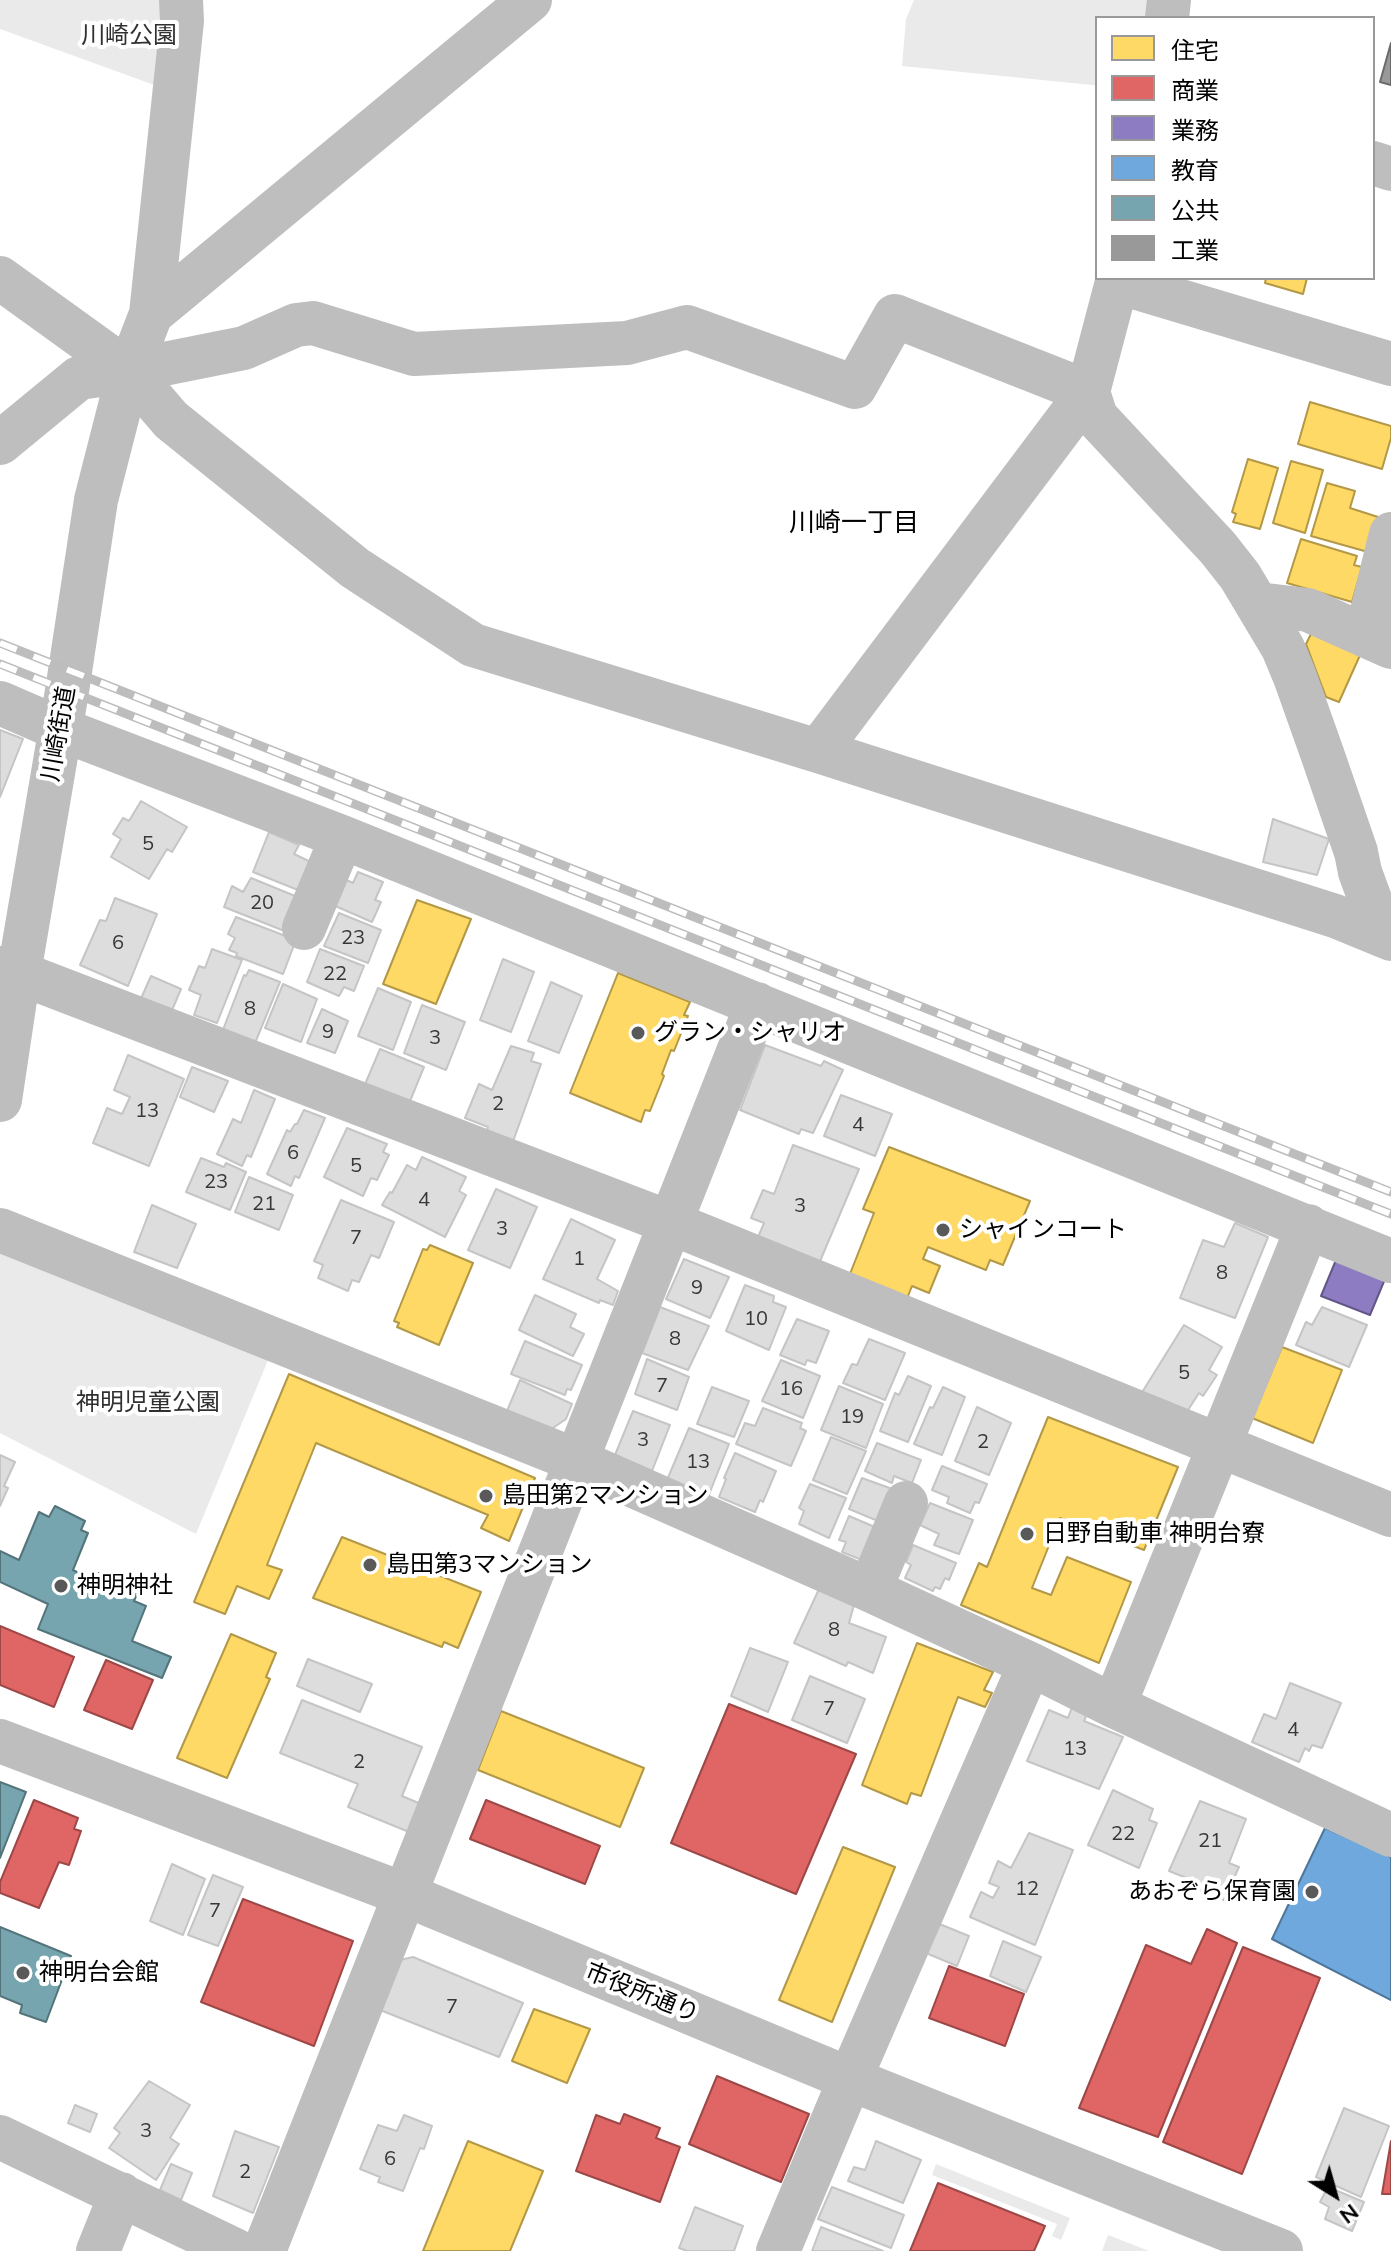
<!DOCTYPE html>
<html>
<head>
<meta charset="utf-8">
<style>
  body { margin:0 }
  #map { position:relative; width:1391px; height:2251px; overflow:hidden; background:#fff; font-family:Mulish,"Noto Sans JP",sans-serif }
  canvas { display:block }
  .legend { position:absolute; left:1095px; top:16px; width:280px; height:264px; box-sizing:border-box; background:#fff; border:2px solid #999; margin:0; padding:10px 14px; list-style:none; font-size:24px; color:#000 }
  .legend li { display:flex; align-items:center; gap:16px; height:40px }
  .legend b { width:40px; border:2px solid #999 }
  .north { position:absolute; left:1295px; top:2155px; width:80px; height:80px; -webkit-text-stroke:6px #fff; paint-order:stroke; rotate:143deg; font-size:22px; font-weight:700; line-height:32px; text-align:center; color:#000 }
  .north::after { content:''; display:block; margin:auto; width:28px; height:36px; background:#000; clip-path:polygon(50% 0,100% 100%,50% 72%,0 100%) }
</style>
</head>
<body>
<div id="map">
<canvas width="1391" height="2251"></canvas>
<ul class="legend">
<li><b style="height:22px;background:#ffd966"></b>住宅</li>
<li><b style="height:22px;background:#e06666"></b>商業</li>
<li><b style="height:22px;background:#8e7cc3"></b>業務</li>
<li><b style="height:22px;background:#6fa8dc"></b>教育</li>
<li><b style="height:22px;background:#76a5af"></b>公共</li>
<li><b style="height:22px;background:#999"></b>工業</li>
</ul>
<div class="north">N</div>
</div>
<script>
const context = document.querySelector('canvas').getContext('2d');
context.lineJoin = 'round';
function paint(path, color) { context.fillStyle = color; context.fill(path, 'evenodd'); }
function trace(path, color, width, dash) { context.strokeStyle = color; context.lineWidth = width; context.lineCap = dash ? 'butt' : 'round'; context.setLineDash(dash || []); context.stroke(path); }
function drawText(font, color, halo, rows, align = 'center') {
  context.font = font + ' Mulish,"Noto Sans JP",sans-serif'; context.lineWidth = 8; context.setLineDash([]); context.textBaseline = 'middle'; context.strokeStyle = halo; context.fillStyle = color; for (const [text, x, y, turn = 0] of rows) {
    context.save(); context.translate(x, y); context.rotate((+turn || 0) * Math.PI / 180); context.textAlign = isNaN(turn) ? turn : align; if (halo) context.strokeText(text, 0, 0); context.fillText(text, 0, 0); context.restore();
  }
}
const green = new Path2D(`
  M0,0h170l-13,86 -157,-57z
  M914,0h237l-1,18h-53v67h-5l-190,-19 4,-47z
  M0,1251l271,102 -75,181 -196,-101z
  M936,2164l134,54 -9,22 -9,-4 5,-12 -125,-49z
  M1108,2235l41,16h-47z`);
const homes = new Path2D(`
  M1266,278h41l-4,16 -38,-11z
  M1310,402l81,24v12l-9,31 -84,-25z
  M1248,459l30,9 -18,61 -27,-7 3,-8 -4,-2z
  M1291,461l32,9 -18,63 -32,-10z
  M1327,483l28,8 -5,17 28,9 -10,35 -57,-16z
  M1301,539l56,17 -3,9 8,2 -10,35 -65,-19z
  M1312,632l49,21 -22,49 -13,-5 -20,-53z
  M417,900l54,19 -35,85 -53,-20z
  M618,973l72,29 -6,13 4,1 -14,35 -3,-1 -9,24 2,2 -14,35 -5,-1 -4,12 -71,-29z
  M889,1147l141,54 -27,64 -13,-5 -4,10 -58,-23 -5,12 17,7 -11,27 -17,-7 -8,20 -58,-22 28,-71 -11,-4z
  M430,1245l43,18 -34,82 -42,-18 2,-4 -5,-2 29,-72 4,1z
  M1282,1347l60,23 -29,73 -61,-25z
  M289,1374l246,104 -26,63 -28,-13 7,-13 -172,-72 -49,122 15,5 -13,29 -32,-13 -12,28 -31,-12z
  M1048,1417l130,50 -34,83 -84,-32 -28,70 19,7 16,-38 64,25 -32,81 -138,-58 18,-42 8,4z
  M342,1537l139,55 -23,56 -14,-6 -2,5 -129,-49z
  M231,1634l45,19 -10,24 4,2 -43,99 -50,-20z
  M917,1643l76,29 -9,18 8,3 -7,14 -27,-10 -37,99 -10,-3 -4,11 -45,-19z
  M501,1711l143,57 -24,59 -142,-57z
  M843,1847l52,20 -63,155 -53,-22z
  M534,2009l56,20 -23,54 -55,-22z
  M468,2141l75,30 -33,80h-87z`);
const shops = new Path2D(`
  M0,1626l74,31 -20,50 -54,-22z
  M106,1660l47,20 -21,49 -48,-19z
  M729,1704l127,50 -60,140 -125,-51z
  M34,1800l44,18 -4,11 7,2 -12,34 -10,-3 -20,46 -39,-15v-11z
  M486,1800l114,46 -15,38 -115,-45z
  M243,1899l110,42 -39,105 -113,-44z
  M1207,1929l30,14 -79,194 -79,-29 67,-163 45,19z
  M1243,1947l77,31 -78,196 -79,-32z
  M949,1966l75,28 -19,52 -76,-28z
  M717,2076l92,38 -28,68 -92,-38z
  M624,2114l36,14 -4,10 24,9 -20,55 -84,-31 20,-56 24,9z
  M1391,2141v53h-9z
  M938,2183l107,43 -11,25h-124z`);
const offices = new Path2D(`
  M1336,1260l49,19 -15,36 -49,-19z`);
const schools = new Path2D(`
  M1325,1828l66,29v143l-119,-61z`);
const public = new Path2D(`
  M55,1506l30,15 -4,9 7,3 -15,37 21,11 4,-8 41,16 -5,12 12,5 -14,35 39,16 -9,21 -124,-49 10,-25 -48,-22v-31l19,9 20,-48 10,5z
  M0,1782l26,10 -26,66z
  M0,1927l71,29 -25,66 -26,-9 2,-8 -22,-9z`);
const industry = new Path2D(`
  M1391,43v42l-11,-3z`);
const building = new Path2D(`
  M0,730l23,9 -23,58z
  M141,801l46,26 -15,25 -5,-3 -18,30 -38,-22 10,-18 -8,-5 10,-16 6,3z
  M1273,819l56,20 -12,36 -54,-13z
  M269,832l30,13 -5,9 21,10 -12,28 -50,-20z
  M358,872l25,10 -8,18 6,2 -9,20 -39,-17 11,-26 9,4z
  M251,878l49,20 -13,34 -63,-25 8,-21 11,6z
  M115,898l42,16 -29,72 -48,-21 20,-45 6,1z
  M339,913l42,17 -13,33 -44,-17z
  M236,917l60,23 -13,34 -47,-18 1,-3 -8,-3 6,-12 -7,-4z
  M212,949l30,11 -25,63 -23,-8 7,-20 -12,-5 10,-24 6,2z
  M320,949l44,17 -10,25 -10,-4 -5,9 -32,-14z
  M503,959l31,13 -23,60 -31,-12z
  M249,970l31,12 -27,66 -32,-13 23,-60 2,1z
  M151,976l30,13 -11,26 -31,-12z
  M551,982l31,14 -23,57 -31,-12z
  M283,984l34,15 -16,43 -36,-14z
  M378,988l33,14 -18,48 -35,-14z
  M422,1005l43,17 -19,48 -42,-17z
  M322,1009l26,12 -13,32 -28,-10z
  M765,1045l56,21 3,-5 19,9 -30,63 -12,-4 -2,5 -59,-24z
  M511,1046l23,7 -3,8 10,3 -30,83 -26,-11 3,-9 -23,-9 14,-34 13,6z
  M380,1049l44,18 -16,39 -45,-17z
  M128,1055l56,24 -35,87 -56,-23 14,-35 15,6 8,-17 -16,-7z
  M192,1067l36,14 -14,31 -34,-15z
  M254,1090l21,9 -24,58 -4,-2 -5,11 -25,-12 16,-35 8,4z
  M841,1095l51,19 -17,42 -51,-20z
  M304,1110l21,8 -26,60 -4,-2 -4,10 -24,-12 20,-44 3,2 5,-8h2z
  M347,1128l40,16 -4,8 6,3 -12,25 -6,-2 -8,18 -39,-19z
  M793,1145l66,24 -41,97 -62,-24 8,-19 -13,-5 12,-28 11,4z
  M422,1157l44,20 -7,14 7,4 -21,42 -63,-32 8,-13 2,1 15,-28 9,5z
  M201,1158l23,9 2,-4 20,9 -16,38 -44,-18z
  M249,1177l44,18 -14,35 -44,-18z
  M496,1189l41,18 -27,61 -42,-18z
  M341,1200l53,22 -15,36 -8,-3 -12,27 -7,-2 -4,11 -30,-13 5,-13 -9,-4z
  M152,1205l44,19 -19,44 -43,-16z
  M571,1219l44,21 -18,39 21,12 -5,14 -13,-5 -1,3 -56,-24z
  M1235,1223l33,14 -33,81 -55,-20 23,-58 21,7z
  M684,1259l45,18 -19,41 -44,-19z
  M745,1285l29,11 -1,6 13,5 -17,43 -43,-19z
  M535,1295l41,19 -6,13 14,7 -11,22 -54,-26z
  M660,1307l49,19 -21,44 -46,-17z
  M1322,1307l45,18 -18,42 -53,-22 10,-23 6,3z
  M797,1319l32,12 -13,32 -9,-3 -2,5 -25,-10z
  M1184,1325l38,22 -13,23 8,5 -14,21 -4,-3 -16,25 -42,-24z
  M869,1339l36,14 -20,47 -42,-17 9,-19 5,1z
  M525,1341l57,24 -11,25 -4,-1 -2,6 -54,-21z
  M647,1359l42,18 -12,33 -42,-16z
  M781,1360l39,16 -17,42 -41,-17z
  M908,1376l23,10 -23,56 -28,-11 15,-38 4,2z
  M520,1380l52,24 -6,15 -16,11 -43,-19z
  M839,1386l44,18 -17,44 -45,-18z
  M712,1387l37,14 -15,36 -37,-13z
  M943,1387l22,10 -23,58 -28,-11 16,-37 3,1z
  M977,1407l34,16 -22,52 -34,-14z
  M763,1408l39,15 -2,5 6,3 -15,35 -55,-22 9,-21 10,3z
  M633,1411l37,14 -18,46 -37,-16z
  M689,1428l40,16 -21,53 -41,-17z
  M831,1437l35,14 -19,43 -34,-14z
  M877,1443l44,17 -9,23 -18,-7 -2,7 -27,-12z
  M735,1453l41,18 -13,31 -3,-2 -5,12 -36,-15 7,-18 -2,-1z
  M0,1455l15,7 -11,24 4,2 -8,18z
  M942,1466l45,18 -8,19 -4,-1 -5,11 -23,-10 2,-6 -17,-7z
  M862,1478l44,16 -28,27 -29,-12z
  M810,1484l36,14 -17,40 -30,-14 5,-13 -5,-3z
  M930,1503l43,17 -14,34 -25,-9 5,-11 -19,-9z
  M849,1516l40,17 -22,29 -25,-10 4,-10 -7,-2z
  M913,1545l43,18 -7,17 -4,-2 -5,11 -5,-2 -2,4 -28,-13 6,-13 -5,-3z
  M819,1589l35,16 -5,18 37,14 -13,36 -25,-11 -2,4 -52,-23z
  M750,1648l38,14 -20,50 -37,-16z
  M308,1659l64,25 -12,28 -63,-26z
  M810,1676l55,23 -18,44 -55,-23z
  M1290,1683l51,20 -19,45 -10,-3 -3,6 -4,-3 -6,14 -47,-20 12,-28 12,5z
  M302,1700l120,47 -20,49 19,8 -12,28 -61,-25 10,-23 -78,-31z
  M1072,1707l15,7 -3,7 39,16 -24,52 -72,-28 22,-51 19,8z
  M1113,1790l40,19 -4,11 8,3 -18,45 -51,-23z
  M1200,1801l46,18 -17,44 10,4 -15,33 -32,-13 2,-6 -25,-10z
  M1029,1833l44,17 -38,95 -65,-28 11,-25 12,6 6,-11 -10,-4 9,-22 13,7z
  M172,1864l33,15 -22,56 -33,-14z
  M213,1875l30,12 -25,59 -30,-11z
  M937,1923l32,13 -12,30 -31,-13z
  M1003,1941l38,16 -15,35 -36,-16z
  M413,1957l110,46 -24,54 -119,-47 20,-50z
  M149,2081l41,24 -20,33 9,6 -23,36 -47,-32 11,-15 -6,-5z
  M75,2105l22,9 -7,18 -22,-9z
  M1344,2108l45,18 -28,71 -45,-20z
  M404,2115l28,11 -8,23 -4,-1 -17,43 -25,-9 2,-5 -20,-8 18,-44 19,6z
  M235,2131l44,16 -26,66 -40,-17z
  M876,2141l45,19 -18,43 -55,-22 6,-14 11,3z
  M171,2164l21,9 -11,27 -21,-10z
  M832,2187l72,28 -13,33 -73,-29z
  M1328,2187l36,15 -12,29 -27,-12 4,-12 -9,-5z
  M695,2207l48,19 -9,25h-47l-8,-3z
  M821,2227l62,24h-71z`);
const minor = new Path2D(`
  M1167,18l2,-18
  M1373,163l18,6
  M0,278l129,93 42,49 184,148 118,77 345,106 517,165 56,23
  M1118,278l-30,114 8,25 122,131 22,28 43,72 12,29 28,79 33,96 4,20 23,63
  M1117,282l274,82
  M151,314l31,-293 -1,-21
  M0,443l79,-65 50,-7 115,-23 52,-23 17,-2 101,31 213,-11 60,-16 168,60 40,-71 193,76 -270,359
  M1258,604l50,6 83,37
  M1366,636l25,-102
  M0,703l60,26 282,108 1049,424
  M304,928l38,-91
  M0,968l19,5 652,250 720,292
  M0,1100l19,-127 48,-282 29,-191 33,-129 22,-57 379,-314
  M0,1230l575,230 295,130 160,74 84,42 277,129
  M870,1590l36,-87
  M1114,1706l194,-480
  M0,1741l406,154 444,184 431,172
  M0,2137l237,114
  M98,2251l23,-57
  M264,2251l493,-1247
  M778,2251l72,-172 180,-415`);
const rail = new Path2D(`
  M0,643l1391,549
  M0,664l1391,550`);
const markers = [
  [638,1033,8,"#595959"],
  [943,1230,8,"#595959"],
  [486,1496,8,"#595959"],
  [1027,1534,8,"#595959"],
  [370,1565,8,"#595959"],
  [61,1586,8,"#595959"],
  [1312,1892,8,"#595959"],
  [23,1973,8,"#595959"]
];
const numberNames = [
  ["5",148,844],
  ["20",262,903],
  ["23",353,938],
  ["6",118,943],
  ["22",335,974],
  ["8",250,1009],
  ["9",328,1032],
  ["3",435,1038],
  ["2",498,1104],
  ["13",147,1111],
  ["4",858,1125],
  ["6",293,1153],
  ["5",356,1166],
  ["23",216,1182],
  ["4",424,1200],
  ["21",264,1204],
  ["3",800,1206],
  ["3",502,1229],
  ["7",356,1238],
  ["1",579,1259],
  ["8",1222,1273],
  ["9",697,1288],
  ["10",756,1319],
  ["8",675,1339],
  ["5",1184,1373],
  ["7",662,1386],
  ["16",791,1389],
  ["19",852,1417],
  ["3",643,1440],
  ["2",983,1442],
  ["13",698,1462],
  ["8",834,1630],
  ["7",829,1709],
  ["4",1293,1730],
  ["13",1075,1749],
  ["2",359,1762],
  ["22",1123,1834],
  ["21",1210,1841],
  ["12",1027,1889],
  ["7",215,1911],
  ["7",452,2007],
  ["3",146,2131],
  ["6",390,2159],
  ["2",245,2172]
];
const parkNames = [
  ["川崎公園",129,36],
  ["神明児童公園",148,1403]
];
const streetNames = [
  ["川崎街道",59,734,-80],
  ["市役所通り",642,1993,22]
];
const poiNames = [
  ["グラン・シャリオ",654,1033],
  ["シャインコート",959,1230],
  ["島田第2マンション",502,1496],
  ["日野自動車 神明台寮",1043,1534],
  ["島田第3マンション",386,1565],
  ["神明神社",77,1586],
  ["あおぞら保育園",1296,1892,"right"],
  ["神明台会館",39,1973]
];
const neighbourhoodNames = [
  ["川崎一丁目",854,523]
];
paint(green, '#eaeaea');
paint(homes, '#ffd966');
trace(homes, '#b29847', 2);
paint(shops, '#e06666');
trace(shops, '#9d4747', 2);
paint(offices, '#8e7cc3');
trace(offices, '#635788', 2);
paint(schools, '#6fa8dc');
trace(schools, '#4e769a', 2);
paint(public, '#76a5af');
trace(public, '#53747a', 2);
paint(industry, '#999');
trace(industry, '#6b6b6b', 2);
paint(building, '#ddd');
trace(building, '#c5c5c5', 2);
trace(minor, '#bebebe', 44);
trace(rail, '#bdbdbd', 9);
trace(rail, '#fff', 6, [18]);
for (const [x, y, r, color] of markers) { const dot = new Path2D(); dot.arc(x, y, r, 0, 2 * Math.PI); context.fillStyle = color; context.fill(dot); trace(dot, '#fff', 3); }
drawText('20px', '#373737', null, numberNames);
drawText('24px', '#303030', '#fff', parkNames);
drawText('24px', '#000', '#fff', streetNames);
drawText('24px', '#000', '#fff', poiNames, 'left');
drawText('26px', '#000', '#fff', neighbourhoodNames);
</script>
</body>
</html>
